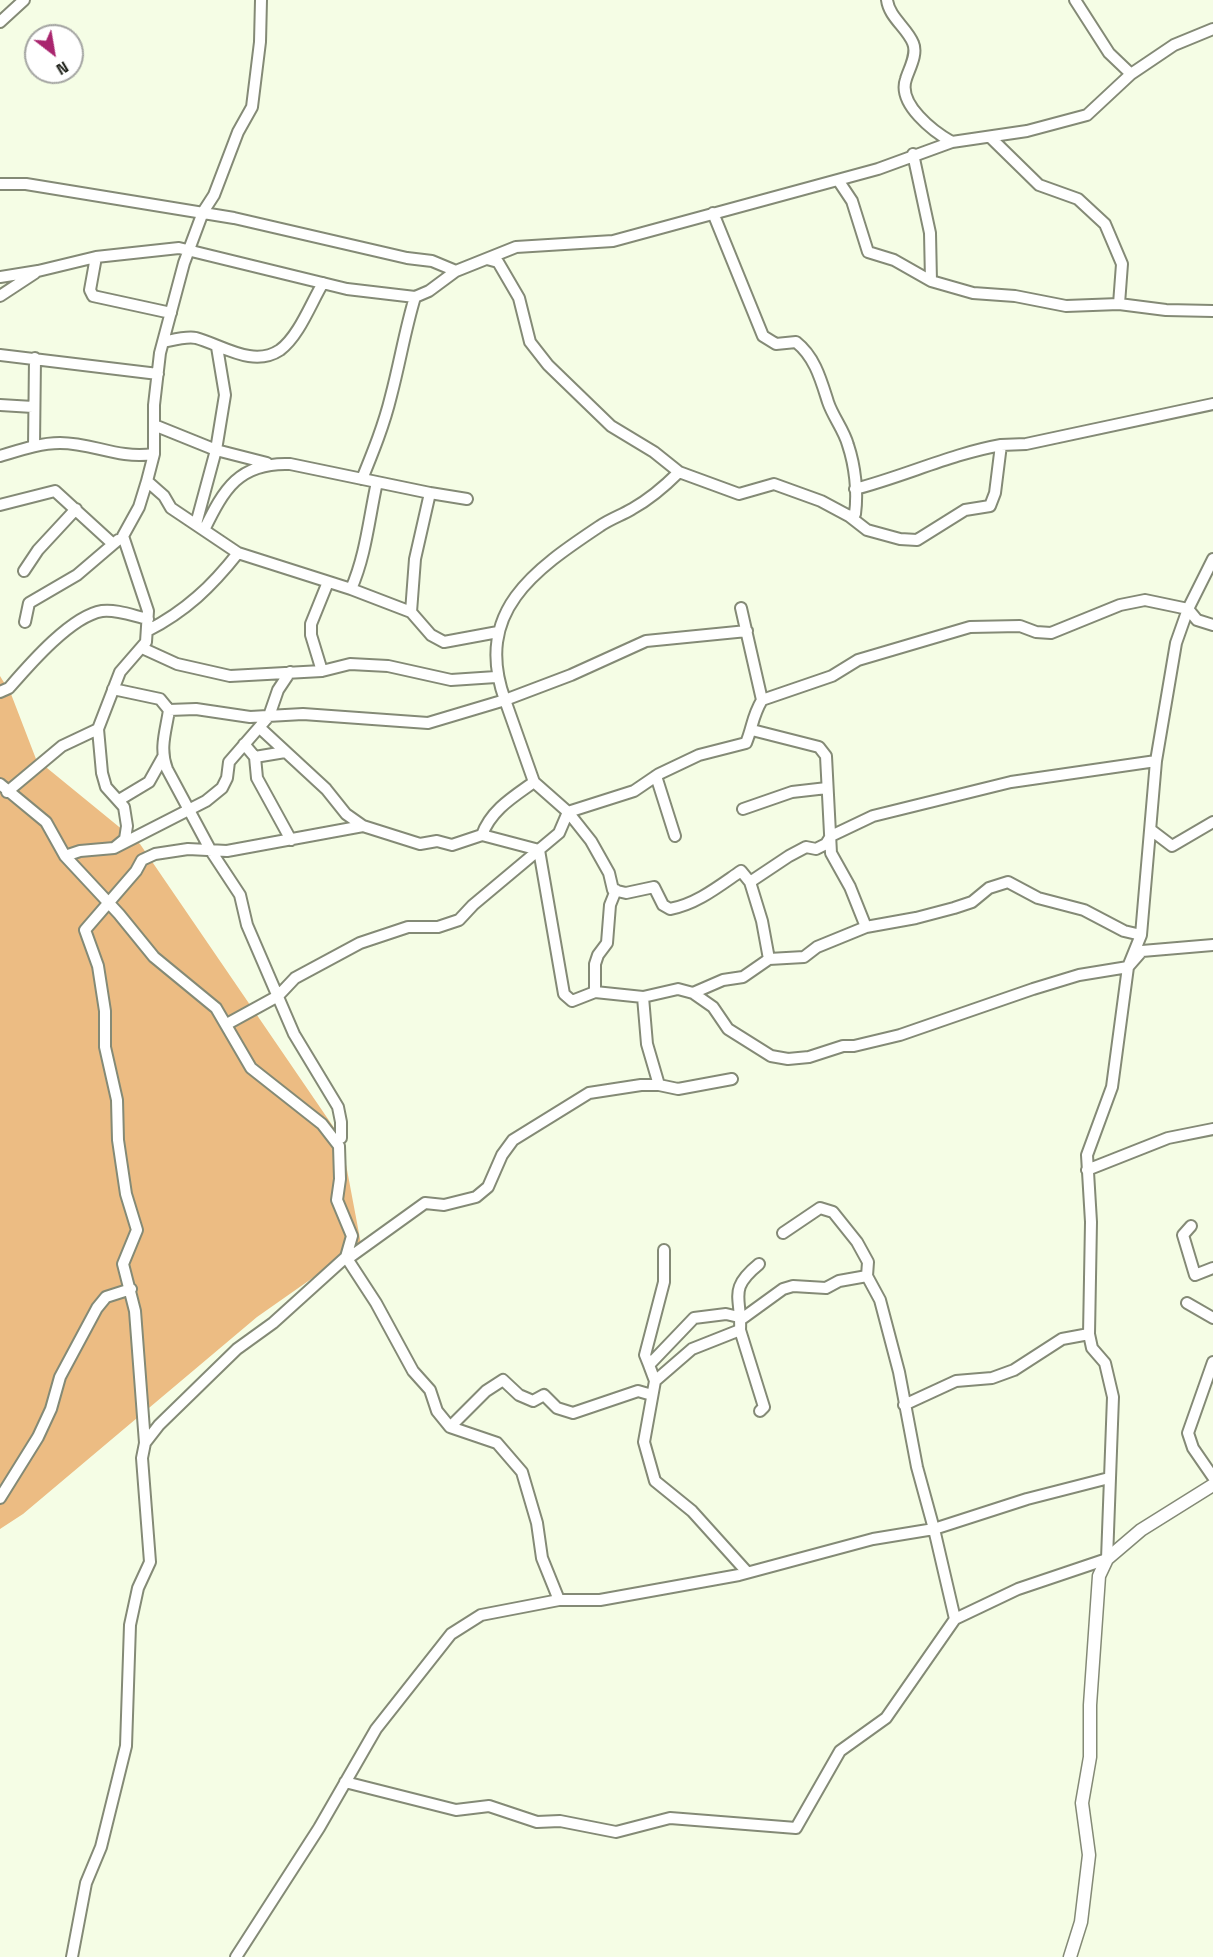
<!DOCTYPE html>
<html>
<head>
<meta charset="utf-8">
<style>
  body { margin:0 }
  #map { position:relative; width:1213px; height:1957px; overflow:hidden; background:#f5fde5; font-family:"Space Grotesk",sans-serif }
  canvas { display:block }
  .north { position:absolute; left:24px; top:24px; width:60px; height:60px; box-sizing:border-box; background:#fff; border:2px solid #a4a5a2; border-radius:50%; rotate:149deg; font-size:16px; font-weight:700; line-height:24px; text-align:center; color:#1b1e16 }
  .north::after { content:''; display:block; margin:auto; width:21px; height:27px; background:#a9256e; clip-path:polygon(50% 0,100% 100%,50% 72%,0 100%) }
</style>
</head>
<body>
<div id="map">
<canvas width="1213" height="1957"></canvas>
<div class="north">N</div>
</div>
<script>
const context = document.querySelector('canvas').getContext('2d');
context.lineJoin = 'round';
function paint(path, color) { context.fillStyle = color; context.fill(path, 'evenodd'); }
function trace(path, color, width, dash) { context.strokeStyle = color; context.lineWidth = width; context.lineCap = dash ? 'butt' : 'round'; context.setLineDash(dash || []); context.stroke(path); }
const green = new Path2D(`
  M0,676l11,18 25,65 104,85 201,294 20,106 -104,73 -234,197 -23,15z`);
const minor = new Path2D(`
  M261,0l-1,42 -8,65 -14,25 -24,63 -11,17 -19,51 -24,90 -6,52v49l-7,27 17,15 7,12 67,45 113,36 60,23 20,23 13,7 54,-10
  M887,0c2,17 20,28 26,43 5,11 -4,26 -7,36 -9,25 28,53 46,63
  M1075,0l34,53 22,21
  M0,22l24,-22
  M990,137l49,48 39,14 27,25 17,40 -3,40
  M913,154l17,79 1,48
  M838,180l14,21 16,51 26,8 37,21 42,12 42,3 51,10 53,-2 47,6 47,1
  M0,184h26l208,34 173,40 25,3 24,10
  M713,213l50,123 13,8 20,-2c19,15 25,38 32,60 5,15 16,28 20,43 7,21 10,47 7,69l-6,2
  M96,257l-6,33 3,6 78,17
  M487,259l11,3 21,36 11,44 18,23 63,61 43,26 25,20 60,22 35,-10 47,17 28,15 18,14 33,9 17,1 48,-30 25,-4 5,-13 6,-48 25,-1 187,-40
  M0,277l38,-6 58,-14 83,-9 168,41 68,8 14,-6 27,-20 60,-24 97,-6 265,-72 74,-27 75,-11 60,-16 44,-41 43,-29 39,-16
  M0,296l35,-23
  M163,342c10,-2 23,-6 33,-4 26,7 57,30 84,12 19,-14 31,-47 43,-67
  M0,355l158,19
  M0,405l33,2
  M154,425l62,25 51,13
  M34,446l1,-88
  M0,456c20,-6 40,-13 60,-13 34,0 56,16 94,11
  M679,472c-15,15 -29,27 -47,37 -10,6 -22,10 -32,17 -66,44 -127,86 -95,174l66,-25 75,-34 101,-10
  M362,479c11,-27 22,-54 29,-83 9,-34 14,-66 24,-99
  M855,489c50,-13 96,-35 146,-44
  M0,505l55,-14 58,53
  M196,524l20,-74 9,-55 -8,-48
  M204,530c20,-41 35,-68 86,-66l140,29
  M24,571l14,-21 38,-41
  M351,589c15,-34 18,-71 26,-107
  M741,608l21,92
  M411,612l4,-53 15,-66 37,6
  M25,622l4,-19 48,-28 41,-35
  M147,631c39,-20 65,-45 91,-78
  M142,648l35,16 53,12 92,-5 28,-7 38,2 63,14 45,-3
  M322,671l-11,-36v-11l17,-42
  M113,689l47,10 9,11
  M0,692l9,-4c20,-23 62,-72 93,-77 14,-2 32,5 46,8
  M260,728l66,61 20,25 17,12
  M752,730l67,17 7,9 5,97 19,34 16,40 50,-9 38,-10 18,-6 17,-14 19,-6 30,16 46,12 40,21 17,4
  M244,744l11,13 30,-5
  M255,757l2,21 34,62
  M656,776l19,60
  M0,784l46,38 19,34 54,58 35,43 62,51 35,60 71,56 17,22 1,33 -3,21 15,36 -6,21 30,46 37,68 17,19 7,21 13,16 47,16 25,29 15,51 5,35 17,42
  M7,792l55,-46 36,-17
  M119,800l30,-18 14,-25
  M743,809l49,-17 35,-4
  M1151,830l21,16 41,-24
  M482,835c9,-25 31,-38 52,-53
  M114,848l11,-9 2,-13 -3,-19 -18,-20 -4,-14 -4,-44 22,-57 26,-30 2,-31 -25,-75 16,-29 8,-26
  M65,856l15,-5 34,-3 92,-47 16,-13 5,-10 2,-16 40,-46 9,-26 12,-18
  M750,882l12,39 7,38
  M595,992v-28l3,-9 9,-12 3,-38 6,-15
  M693,993l20,14 15,22 43,27 17,3 21,-2 34,-11h11l46,-11 133,-46 46,-14 49,-8 14,-16 71,-6
  M643,997l4,47 12,41
  M227,1024l51,-28 17,-18 65,-35 48,-16h30l21,-7 14,-15 86,-72 9,-21 66,-21 25,-17 40,-19 47,-12c7,-17 6,-26 16,-43l70,-24 26,-16 112,-33 50,-1 16,6 15,1 69,-28 25,-5 43,9 9,11 16,5
  M341,1138v-16l-3,-15 -44,-73 -47,-109 -7,-30 -29,-44 -44,-82c-8,-21 -1,-38 2,-59l27,-1 54,8 53,-3 125,9 77,-23 29,82 34,30 23,29 18,32 4,17 13,3 28,-6 9,18 7,4c27,-5 49,-23 71,-38l9,11 39,-26 17,-9 10,2 10,-5 5,-8 42,-20 138,-34 145,-21
  M1087,1170l81,-32 45,-9
  M1191,1226l-8,9 12,40 18,-7
  M1187,1303l26,15
  M740,1330l24,77 -4,4
  M1213,1362l-25,71 5,15 20,29
  M649,1365l-4,-10 19,-73v-32
  M655,1381l-6,-16 45,-47 32,-4 17,4 40,-29 10,-3 33,2 13,-7 28,-5
  M904,1405l52,-24 36,-3 22,-8 48,-31 27,-5
  M450,1427l36,-36 17,-11 16,15 14,6 11,-6 13,13 16,5 65,-22 14,4
  M145,1443l-10,-132 -12,-47 14,-34 -11,-36 -8,-54 -1,-40 -12,-53v-36l-7,-45 -13,-36 51,-59 6,-11 13,-6 33,-5 39,2 136,-25 57,18 17,-3 15,4 30,-10 57,15 25,144 8,7 23,-9 48,5 35,-8 15,4 30,-13 20,-3 26,-18 35,-2 13,-10 49,-20
  M0,1498l38,-61 13,-28 9,-32 37,-69 9,-11 25,-8
  M747,1572l-55,-61 -37,-30 -11,-39 11,-61 37,-32 48,-19c2,-33 -13,-40 19,-66
  M955,1619l-21,-90 93,-30 82,-21
  M345,1782l111,28 33,-4 48,16 23,-1 56,11 54,-14 126,10 44,-77 46,-33 69,-99 63,-30 89,-30 6,-162 -8,-34 -13,-15 -3,-14 2,-112 -4,-67 25,-68 16,-120 13,-32 15,-174 20,-118 12,-34 25,-50
  M72,1957l14,-74 15,-36 25,-101 4,-121 8,-37 12,-26 -8,-104 3,-15 14,-18 78,-76 36,-26 73,-66h4l75,-54 19,2 32,-8 12,-10 14,-32 11,-15 76,-47 52,-8h18l19,4 54,-10
  M236,1957l83,-129 57,-99 75,-95 30,-19 78,-15h41l139,-25 134,-36 61,-10 -17,-62 -18,-95 -19,-72 -13,-24 1,-14 -11,-20 -24,-30 -13,-4 -37,25`);
const tertiary = new Path2D(`
  M1070,1957l11,-35 8,-67 -7,-52 8,-46v-52l9,-129 8,-17 34,-29 72,-45`);
paint(green, '#ecbc83');
trace(minor, '#848a76', 14);
trace(tertiary, '#848a76', 15);
trace(minor, '#fff', 10);
trace(tertiary, '#fff', 12);
</script>
</body>
</html>
